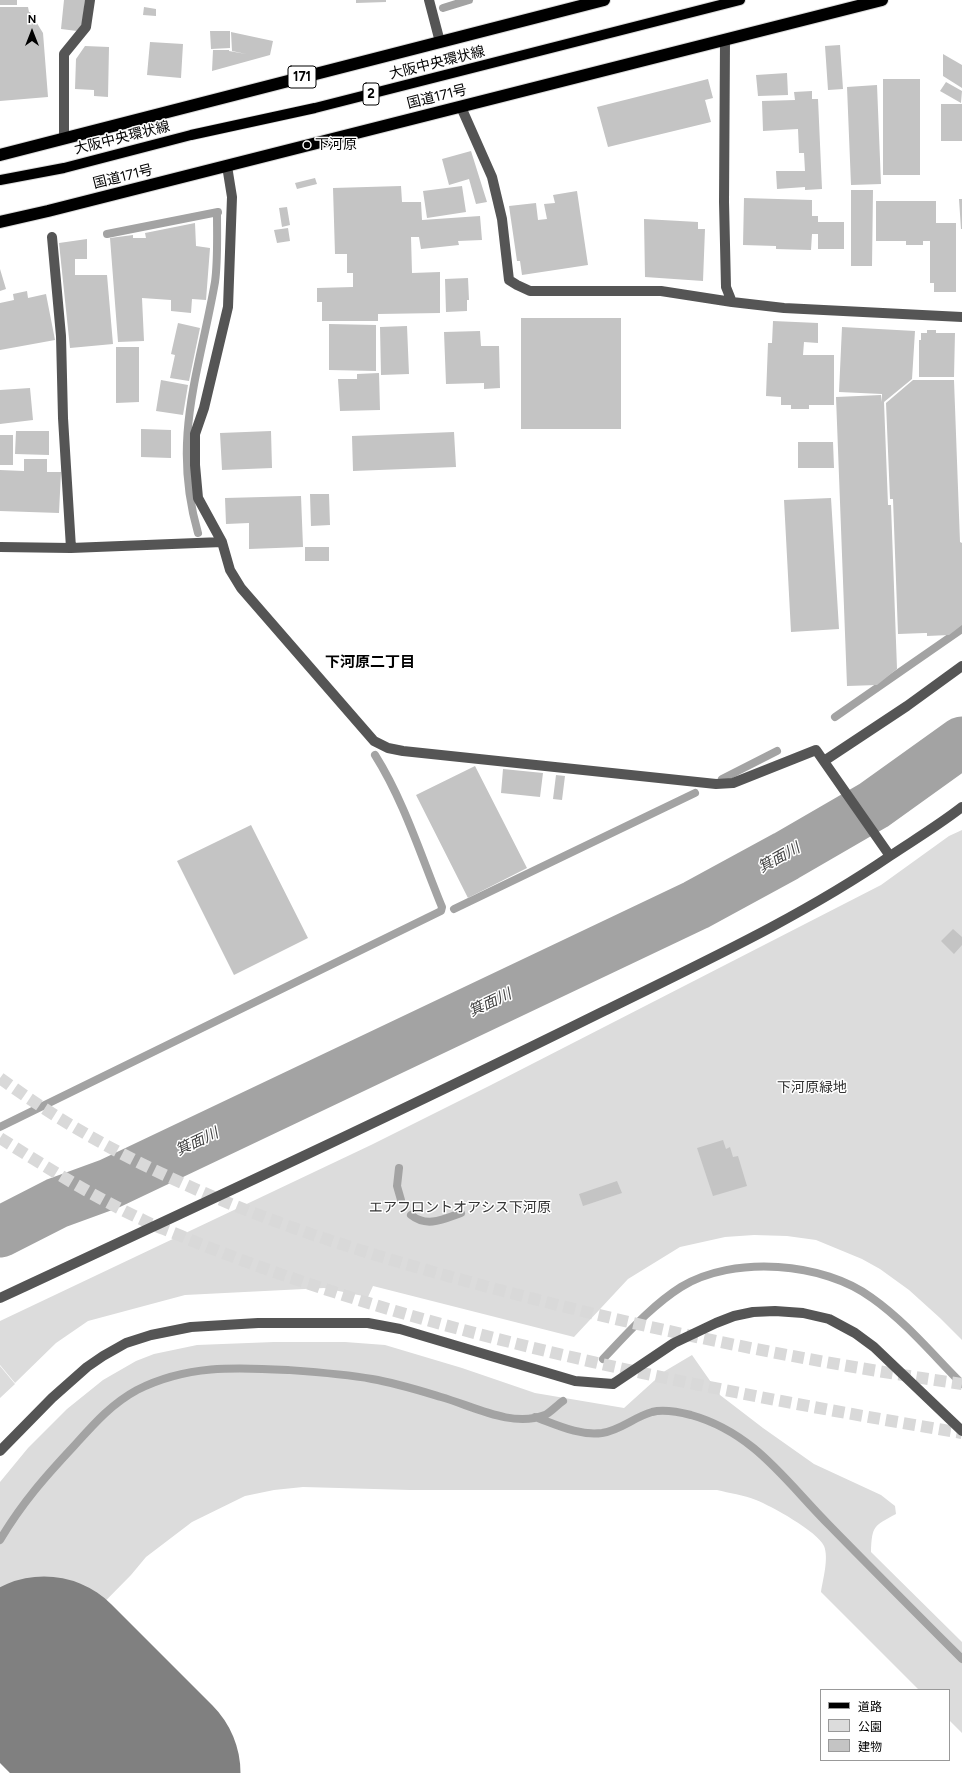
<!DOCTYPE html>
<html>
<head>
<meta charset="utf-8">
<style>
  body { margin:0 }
  #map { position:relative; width:962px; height:1773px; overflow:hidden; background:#fff; font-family:Figtree,"Noto Sans JP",sans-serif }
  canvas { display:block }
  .legend { position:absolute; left:820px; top:1689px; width:130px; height:72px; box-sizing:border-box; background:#fff; border:1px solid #999; margin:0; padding:5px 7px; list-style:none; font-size:12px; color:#000 }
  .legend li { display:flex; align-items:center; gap:8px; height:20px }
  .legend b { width:20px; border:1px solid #999 }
  .north { position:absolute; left:12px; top:12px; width:40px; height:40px; -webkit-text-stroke:3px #fff; paint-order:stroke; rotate:0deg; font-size:11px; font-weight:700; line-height:16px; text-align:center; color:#000 }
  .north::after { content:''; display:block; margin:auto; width:14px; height:18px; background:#000; clip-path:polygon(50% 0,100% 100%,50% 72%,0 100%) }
</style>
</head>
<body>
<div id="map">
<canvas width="962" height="1773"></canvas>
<ul class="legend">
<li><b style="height:5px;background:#000"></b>道路</li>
<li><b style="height:11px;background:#dcdcdc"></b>公園</li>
<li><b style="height:11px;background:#c4c4c4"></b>建物</li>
</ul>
<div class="north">N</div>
</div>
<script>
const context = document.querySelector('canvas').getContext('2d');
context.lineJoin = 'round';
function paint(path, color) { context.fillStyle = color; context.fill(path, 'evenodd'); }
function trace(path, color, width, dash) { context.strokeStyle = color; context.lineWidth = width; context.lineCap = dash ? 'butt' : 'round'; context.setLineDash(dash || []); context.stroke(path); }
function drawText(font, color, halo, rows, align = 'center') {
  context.font = font + ' Figtree,"Noto Sans JP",sans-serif'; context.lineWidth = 3; context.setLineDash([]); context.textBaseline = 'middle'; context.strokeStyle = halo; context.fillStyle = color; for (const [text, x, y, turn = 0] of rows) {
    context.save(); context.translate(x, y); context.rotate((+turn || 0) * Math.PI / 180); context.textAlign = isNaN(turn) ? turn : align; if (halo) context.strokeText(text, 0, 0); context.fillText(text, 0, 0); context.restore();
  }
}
const green = new Path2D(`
  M962,830v510l-22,-22 -31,-28 -29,-21 -18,-10 -46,-19 -29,-4 -33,-1 -29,2 -45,10 -52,32 -54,58 -201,-51 -5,11 -44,-9 -139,7 -97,26 -32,22 -41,40 -15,-18v-44l371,-176 120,-60 390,-200 68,-49z
  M274,1342h71l40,3 77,23 73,25 89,15 41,-37 27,-16 28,40 43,33 51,36 67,31 14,11 1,8c-22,12 -24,11 -25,38l91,90v91l-13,-13v-30h-30l-98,-98c2,-13 8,-34 3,-46 -7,-15 -53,-40 -68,-46 -12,-5 -27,-7 -39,-10h-307l-107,-3 -29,3 -29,6 -53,26 -46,35 -15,18 -131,133v-226l28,-34 39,-39 36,-29 33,-19 18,-7 43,-9z
  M0,1366l15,18 -15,14z`);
const stream = new Path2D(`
  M443,8l26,-8
  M107,234l111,-22
  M198,533c-27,-93 1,-160 17,-251 3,-22 2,-46 2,-69
  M835,717l127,-88
  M722,779l55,-28
  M454,909l241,-116
  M0,1127l441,-216 1,-4c-21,-51 -38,-106 -67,-152
  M399,1168l-2,18 4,14
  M411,1215c16,13 33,4 50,-2
  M603,1359c24,-25 48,-53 78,-72 52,-32 143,-25 191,11 34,24 61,57 90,86
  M535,1417c22,8 44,19 67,16 19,-3 32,-16 50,-21 12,-3 27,0 39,3 64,18 95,67 139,111 44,45 88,89 132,133
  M0,1540c22,-37 45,-63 74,-94 19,-21 37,-42 63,-56 49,-25 98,-23 151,-20 28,2 57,4 84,9 24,4 46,11 69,18 32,9 71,31 104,18 6,-3 12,-10 18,-14`);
const river = new Path2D(`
  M0,1232l57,-29 52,-19 587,-279 90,-49 88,-51 88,-63`);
const runway = new Path2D(`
  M44,1672l101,101`);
const building = new Path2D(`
  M0,0h17v5h-17z
  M64,0h21l-3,26 -5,5 -16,-2z
  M356,0h30v2l-30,1z
  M0,7h28l1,5h1l13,21 5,64 -48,4z
  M144,7l12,2v7l-13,-1z
  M210,31h20v17l-19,1z
  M231,32l42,9 -3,14 -58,16 1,-21h16v1l17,3 -14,-3z
  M150,42l33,2 -2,34 -34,-3z
  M840,45l3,44 -15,1 -3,-44z
  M85,46l24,1 -1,50 -14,-1v-6l-19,-1 1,-30z
  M943,54l19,11v23l-19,-12z
  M787,73l1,22 -30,1 -2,-21z
  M708,79l5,19 -8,2 6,22 -103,25 -11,-40z
  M883,79h37v96h-37z
  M946,82l16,9 -1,12 -21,-12z
  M877,85l4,99 -30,1 -4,-98z
  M812,91v8h6l4,90 -17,1v-3l-28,2 -1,-18h29l-1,-18h-5l-1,-24 -35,2 -1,-30 33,-1 -1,-8z
  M941,104h21v37h-21z
  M471,151l16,51 -11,2 -7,-25 -20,6 -7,-26z
  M315,178l2,6 -20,5 -2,-6z
  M401,186l1,16h19l1,18 58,-4 2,24 -24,1 1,4 -38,4 -2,-12h-8l1,36 28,-1v41l-62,1v7h-56v-19h-5v-14l36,-1v-14h-6v-19h-12l-2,-66z
  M462,186l4,26 -39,6 -4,-27z
  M851,190h22l-1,76h-21z
  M577,191l11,74 -66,10 -2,-14h-3l-8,-55 27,-3 2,17 9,-1 -3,-15 11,-1 -2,-8z
  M744,198l68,2v16h6v6h26v27h-26v-15h-6l-1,16 -35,-1v-3l-33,-1z
  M959,199h3v30h-1z
  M876,201h60v22h20v69h-22v-9h-4v-42h-7v4h-17v-4h-30z
  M287,207l3,18 -8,2 -3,-19z
  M644,219l54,3v7h7l-2,52 -58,-4z
  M195,223l1,23 14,2 -4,52 -14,-1 -1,14 -20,-2v-11l-29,-2 2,43 -26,1 -8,-104 23,-3v3h13l-1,-5z
  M288,228l2,13 -13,2 -3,-13z
  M87,239v20h-12v16h32l6,69 -43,4 -11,-105z
  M0,269l6,20 -6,2z
  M468,278l1,22h-2v11l-21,1 -1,-33z
  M27,291l1,7 18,-4 9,46 -55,10v-47l14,-3 -1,-6z
  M521,318h100v111h-100z
  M773,321l45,2v20l-14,-1 -1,13h31v50h-25v4h-18v-4h-10v-8l-15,-1 2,-53h4z
  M178,323l22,5 -11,53 -19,-3 5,-23 -4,-1z
  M329,324l47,1v46l-47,-1z
  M407,326l2,48 -28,1 -1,-48z
  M842,327l73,4 -3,48 -28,23 4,103h3l6,164 -20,16 -30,1 -11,-289 45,-2 1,7v-8l-43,-2z
  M927,330h9v3h19l-1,44h-35v-37h2v-7h6z
  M480,331l1,15h18l1,42 -16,1v-6l-38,1 -2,-52z
  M116,347h23v55l-23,1z
  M379,373l1,37 -40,1 -2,-32h19v-5z
  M161,380l27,5 -5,30 -27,-4z
  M913,380h41l6,162 2,1v82l-13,10 -22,1v-3h-2l-27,1 -5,-135h-3l-4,-96z
  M30,388l3,32 -33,4v-34z
  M141,429l30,1v28l-30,-1z
  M16,431h33v24l-34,-1z
  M271,431l1,37 -50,2 -2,-37z
  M454,432l2,35 -103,4 -1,-35z
  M0,435h13v30h-13z
  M798,442h35l1,26h-36z
  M24,459h23v13h14l-2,41 -59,-2v-41l24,1z
  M310,494h19l1,31 -19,1z
  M301,496l2,51 -54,2v-26l-23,1 -1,-26z
  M831,498l8,131 -48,3 -7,-132z
  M305,547h24v14h-24z
  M475,766l52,102 -59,30 -52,-103z
  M503,769l40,4 -3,24 -39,-4z
  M556,775l9,1 -3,24 -9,-1z
  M251,825l57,113 -74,37 -57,-114z
  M953,929l9,8v8l-8,9 -13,-13z
  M723,1140l3,9 4,-2 3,10 5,-1 9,30 -34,10 -16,-48z
  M617,1181l5,12 -39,13 -4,-12z`);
const highwayTunnel = new Path2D(`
  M0,1078c151,111 331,168 511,215 148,39 299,69 451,91
  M0,1138c46,29 92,58 141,81 15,8 32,13 47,20 68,28 137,51 207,72 186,54 376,90 567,122`);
const minor = new Path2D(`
  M429,0l11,42
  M725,40l-1,162 2,85 6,15 52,6 178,9
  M461,107l31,70 10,42 7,61 8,5 13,6h131l71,11
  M64,139v-85l22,-27 4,-27
  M227,166l5,31 -4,110 -24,101 -9,26v31l3,33 24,44 8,28 11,18 133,153 14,7 15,3 313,33 17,-1 83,-33 74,106
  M52,237l9,99 2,82 8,130
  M0,547l71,1 151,-6
  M824,761l83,-55 55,-40
  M0,1298c202,-94 404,-188 604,-287 97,-48 197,-94 286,-155 24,-16 49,-31 72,-49
  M0,1451l52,-53 35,-31 16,-11 23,-13 25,-8 40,-8 67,-4h110l32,6 175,52 38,3 61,-41 42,-20 18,-7 19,-4 22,-1 28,2 26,6 26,14 19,14 88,84`);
const major = new Path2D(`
  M0,180l64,-12 127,-33 124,-27 425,-108`);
const highway = new Path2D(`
  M0,155l604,-155
  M0,222l48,-11 834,-211`);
const markers = [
  [307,145,4,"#000"]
];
const shields = [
  [302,77,28],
  [371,94,16]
];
const shieldNames = [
  ["171",302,77],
  ["2",371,94]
];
const streetNames = [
  ["大阪中央環状線",437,63,-14],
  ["国道171号",437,97,-14],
  ["大阪中央環状線",122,138,-14],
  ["国道171号",123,177,-14]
];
const poiNames = [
  ["下河原",315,145]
];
const parkNames = [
  ["下河原緑地",812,1088],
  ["エアフロントオアシス下河原",460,1208]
];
const neighbourhoodNames = [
  ["下河原二丁目",370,663]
];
const waterNames = [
  ["箕面川",779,858,-29],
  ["箕面川",490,1003,-25],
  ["箕面川",197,1142,-25]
];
paint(green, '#dcdcdc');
trace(stream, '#a3a3a3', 8);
trace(river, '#a3a3a3', 51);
trace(runway, '#808080', 191);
paint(building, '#c4c4c4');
trace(highwayTunnel, '#d9d9d9', 12, [12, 6]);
trace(major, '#dbdbdb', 12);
trace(highway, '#dbdbdb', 14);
trace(minor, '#555', 10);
trace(major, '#000', 10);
trace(highway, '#000', 12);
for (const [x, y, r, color] of markers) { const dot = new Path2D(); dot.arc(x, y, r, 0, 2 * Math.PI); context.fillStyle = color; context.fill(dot); trace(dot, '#fff', 1.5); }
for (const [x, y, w] of shields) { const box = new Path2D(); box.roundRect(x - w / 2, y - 11, w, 22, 3); context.fillStyle = '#fff'; context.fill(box); trace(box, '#000', 1); }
drawText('bold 13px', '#000', null, shieldNames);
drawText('14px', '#000', '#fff', streetNames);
drawText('14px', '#000', '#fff', poiNames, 'left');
drawText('14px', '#333', '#fff', parkNames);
drawText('bold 15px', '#000', '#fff', neighbourhoodNames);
drawText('italic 15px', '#444', '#fff', waterNames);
</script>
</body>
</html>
